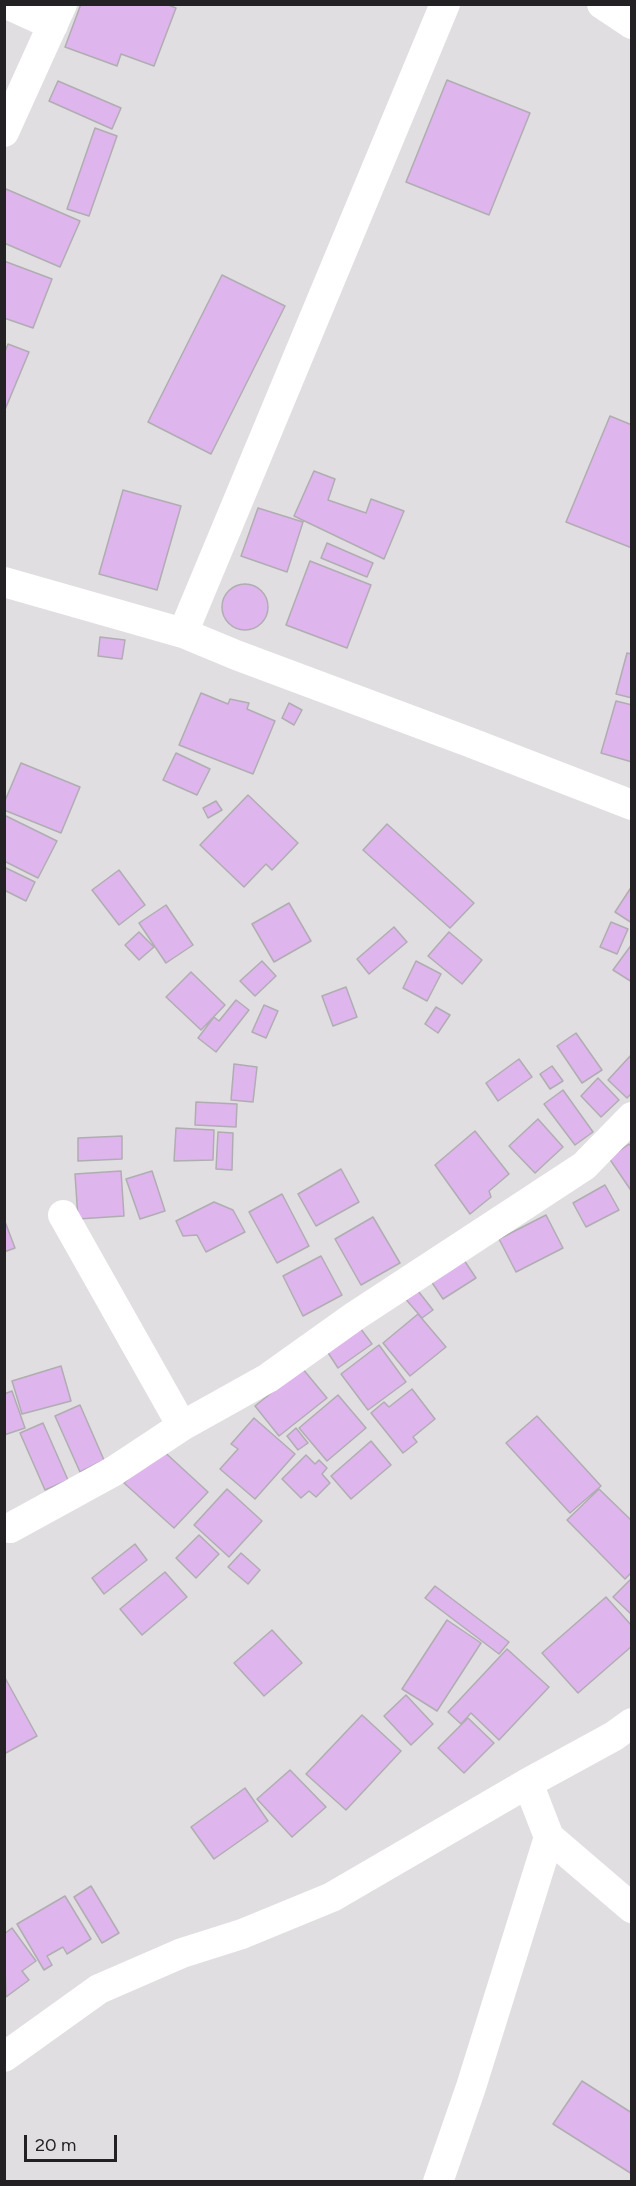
<!DOCTYPE html>
<html>
<head>
<meta charset="utf-8">
<style>
  body { margin:0 }
  #map { position:relative; width:636px; height:2186px; overflow:hidden; background:#e1dee2; font-family:Figtree,sans-serif }
  canvas { display:block }
  .frame { position:absolute; inset:0; border:6px solid #232123; pointer-events:none }
  .scale { position:absolute; left:24px; top:2135px; width:93px; height:27px; box-sizing:border-box; border:3px solid #232123; border-top:0; padding-left:8px; font-size:18px; line-height:21px; white-space:nowrap; color:#232123; -webkit-text-stroke:4px #e1dee2; paint-order:stroke }
</style>
</head>
<body>
<div id="map">
<canvas width="636" height="2186"></canvas>
<div class="frame"></div>
<div class="scale">20 m</div>
</div>
<script>
const context = document.querySelector('canvas').getContext('2d');
context.lineJoin = 'round';
function paint(path, color) { context.fillStyle = color; context.fill(path, 'evenodd'); }
function trace(path, color, width, dash) { context.strokeStyle = color; context.lineWidth = width; context.lineCap = dash ? 'butt' : 'round'; context.setLineDash(dash || []); context.stroke(path); }
const building = new Path2D(`
  M81,4h85l10,4 -22,58 -33,-12 -4,12 -52,-19z
  M447,80l83,33 -41,102 -83,-33z
  M58,81l63,27 -9,21 -63,-28z
  M95,128l22,8 -28,80 -22,-7z
  M6,189l74,32 -20,46 -56,-24v-50z
  M4,261l48,18 -19,49 -29,-10z
  M222,275l63,31 -74,148 -63,-32z
  M8,344l21,8 -25,60v-58z
  M610,416l22,9v123l-66,-26z
  M314,471l21,8 -7,21 38,13 5,-14 33,12 -20,48 -90,-43z
  M123,490l58,16 -24,84 -58,-16z
  M258,508l45,14 -16,50 -46,-16z
  M327,543l46,20 -6,14 -46,-19z
  M310,561l61,24 -24,63 -61,-23z
  M222 607a23 23 0 1 1 46 0a23 23 0 1 1-46 0Z
  M100,637l25,3 -3,19 -24,-3z
  M627,653l5,1v44l-16,-4z
  M201,693l27,11 2,-5 19,4 -2,6 28,12 -22,53 -74,-29z
  M616,701l16,4v57l-31,-9z
  M289,703l13,7 -8,15 -12,-7z
  M176,753l34,16 -13,26 -34,-15z
  M21,763l59,24 -19,46 -57,-23v-7z
  M248,795l50,48 -26,27 -6,-6 -22,23 -44,-42z
  M216,801l6,9 -14,8 -5,-10z
  M4,815l53,26 -19,37 -34,-17z
  M387,824l87,79 -24,25 -87,-78z
  M4,867l31,15 -9,19 -22,-11z
  M119,870l26,35 -26,20 -27,-35z
  M632,886v37l-17,-11z
  M289,903l22,38 -37,21 -22,-38z
  M166,905l27,40 -27,18 -27,-40z
  M611,922l17,7 -11,25 -17,-7z
  M394,927l13,15 -38,32 -12,-15z
  M139,932l15,15 -15,13 -14,-15z
  M449,932l33,28 -20,24 -34,-28z
  M632,944v38l-19,-12z
  M262,961l14,15 -21,20 -15,-15z
  M416,961l25,13 -14,27 -24,-13z
  M191,972l34,33 -24,25 -35,-33z
  M346,987l11,30 -24,9 -11,-30z
  M236,1000l13,10 -33,42 -18,-14 16,-21 5,4z
  M264,1005l14,6 -12,27 -14,-6z
  M436,1007l14,8 -12,18 -13,-9z
  M576,1033l26,37 -20,13 -25,-37z
  M632,1054v39l-5,5 -19,-18z
  M519,1059l13,18 -34,24 -12,-18z
  M234,1064l23,3 -4,35 -22,-2z
  M552,1066l11,15 -13,8 -10,-15z
  M598,1078l21,22 -18,17 -20,-21z
  M563,1090l30,42 -18,13 -31,-41z
  M196,1102l41,2 -1,23 -41,-2z
  M538,1119l25,28 -28,26 -26,-27z
  M176,1128l38,2 -1,30 -39,1z
  M475,1131l34,43 -20,17 2,6 -21,17 -35,-49z
  M218,1132l15,1 -1,37 -16,-1z
  M122,1136v23l-44,2v-23z
  M629,1144l3,3v45l-23,-34z
  M341,1169l18,33 -43,24 -18,-32z
  M121,1171l3,45 -46,3 -3,-45z
  M152,1171l13,40 -25,8 -14,-40z
  M605,1185l14,25 -33,17 -13,-24z
  M282,1194l27,52 -32,17 -28,-51z
  M214,1202l19,8 12,22 -39,20 -9,-17 -14,1 -7,-15z
  M546,1215l17,33 -47,24 -17,-33z
  M373,1217l27,46 -39,22 -26,-46z
  M4,1219l11,29 -11,4z
  M321,1256l21,39 -39,21 -20,-40z
  M462,1257l14,21 -33,21 -14,-21z
  M415,1287l18,23 -11,8 -19,-22z
  M418,1314l28,33 -36,29 -27,-33z
  M358,1325l14,19 -34,24 -13,-20z
  M379,1345l27,37 -38,28 -27,-36z
  M61,1366l10,35 -49,13 -10,-33z
  M302,1368l25,30 -48,38 -24,-30z
  M412,1389l23,30 -22,18 4,5 -14,11 -32,-40 13,-11 5,5z
  M12,1391l13,37 -21,7v-41z
  M338,1395l28,33 -39,33 -28,-33z
  M80,1405l24,55 -24,12 -25,-56z
  M537,1416l64,70 -31,27 -64,-70z
  M254,1418l41,36 -40,45 -35,-30 18,-20 -7,-5z
  M43,1423l25,57 -23,10 -25,-57z
  M296,1428l12,15 -10,7 -11,-14z
  M371,1441l20,24 -40,34 -20,-23z
  M158,1446l50,46 -34,36 -50,-45z
  M306,1455l9,9 4,-4 8,8 -5,6 8,9 -14,14 -7,-6 -8,7 -19,-19z
  M227,1489l35,32 -33,36 -35,-32z
  M599,1489l33,32v51l-7,7 -58,-59z
  M199,1535l20,19 -23,24 -20,-20z
  M135,1544l12,16 -43,34 -12,-16z
  M241,1553l19,17 -12,14 -20,-17z
  M165,1572l22,25 -45,38 -22,-26z
  M632,1578v37l-19,-18z
  M435,1586l74,56 -10,12 -74,-56z
  M606,1597l26,29v20l-54,47 -36,-40z
  M447,1620l34,23 -44,68 -35,-22z
  M272,1630l30,33 -38,33 -30,-33z
  M507,1649l42,38 -50,53 -28,-27 -10,11 -13,-12z
  M4,1676l33,60 -33,18z
  M406,1695l27,29 -22,21 -27,-29z
  M362,1715l39,36 -55,59 -40,-36z
  M468,1718l26,25 -30,30 -26,-25z
  M290,1770l36,37 -34,30 -35,-38z
  M245,1788l23,33 -54,38 -23,-32z
  M91,1886l28,47 -17,10 -28,-46z
  M65,1896l26,43 -24,15 -4,-7 -16,9 5,9 -8,5 -27,-46z
  M12,1928l24,33 -14,10 7,9 -23,17 -2,-63z
  M582,2081l50,32v61l-79,-50z`);
const street = new Path2D(`
  M7,4l46,21
  M602,4l30,20
  M4,132l58,-128
  M4,582l179,51 53,22 233,87 163,63
  M183,633l262,-629
  M63,1215l119,211
  M10,1528l104,-57 68,-45 86,-48 87,-62 229,-150 48,-49
  M528,1783l21,54 83,71
  M4,2057l95,-68 83,-36 60,-19 90,-37 196,-114 86,-47 18,-13
  M438,2182l33,-95 78,-250`);
paint(building, '#deb5ec');
trace(building, '#b0adb2', 1.5);
trace(street, '#fff', 30);
</script>
</body>
</html>
